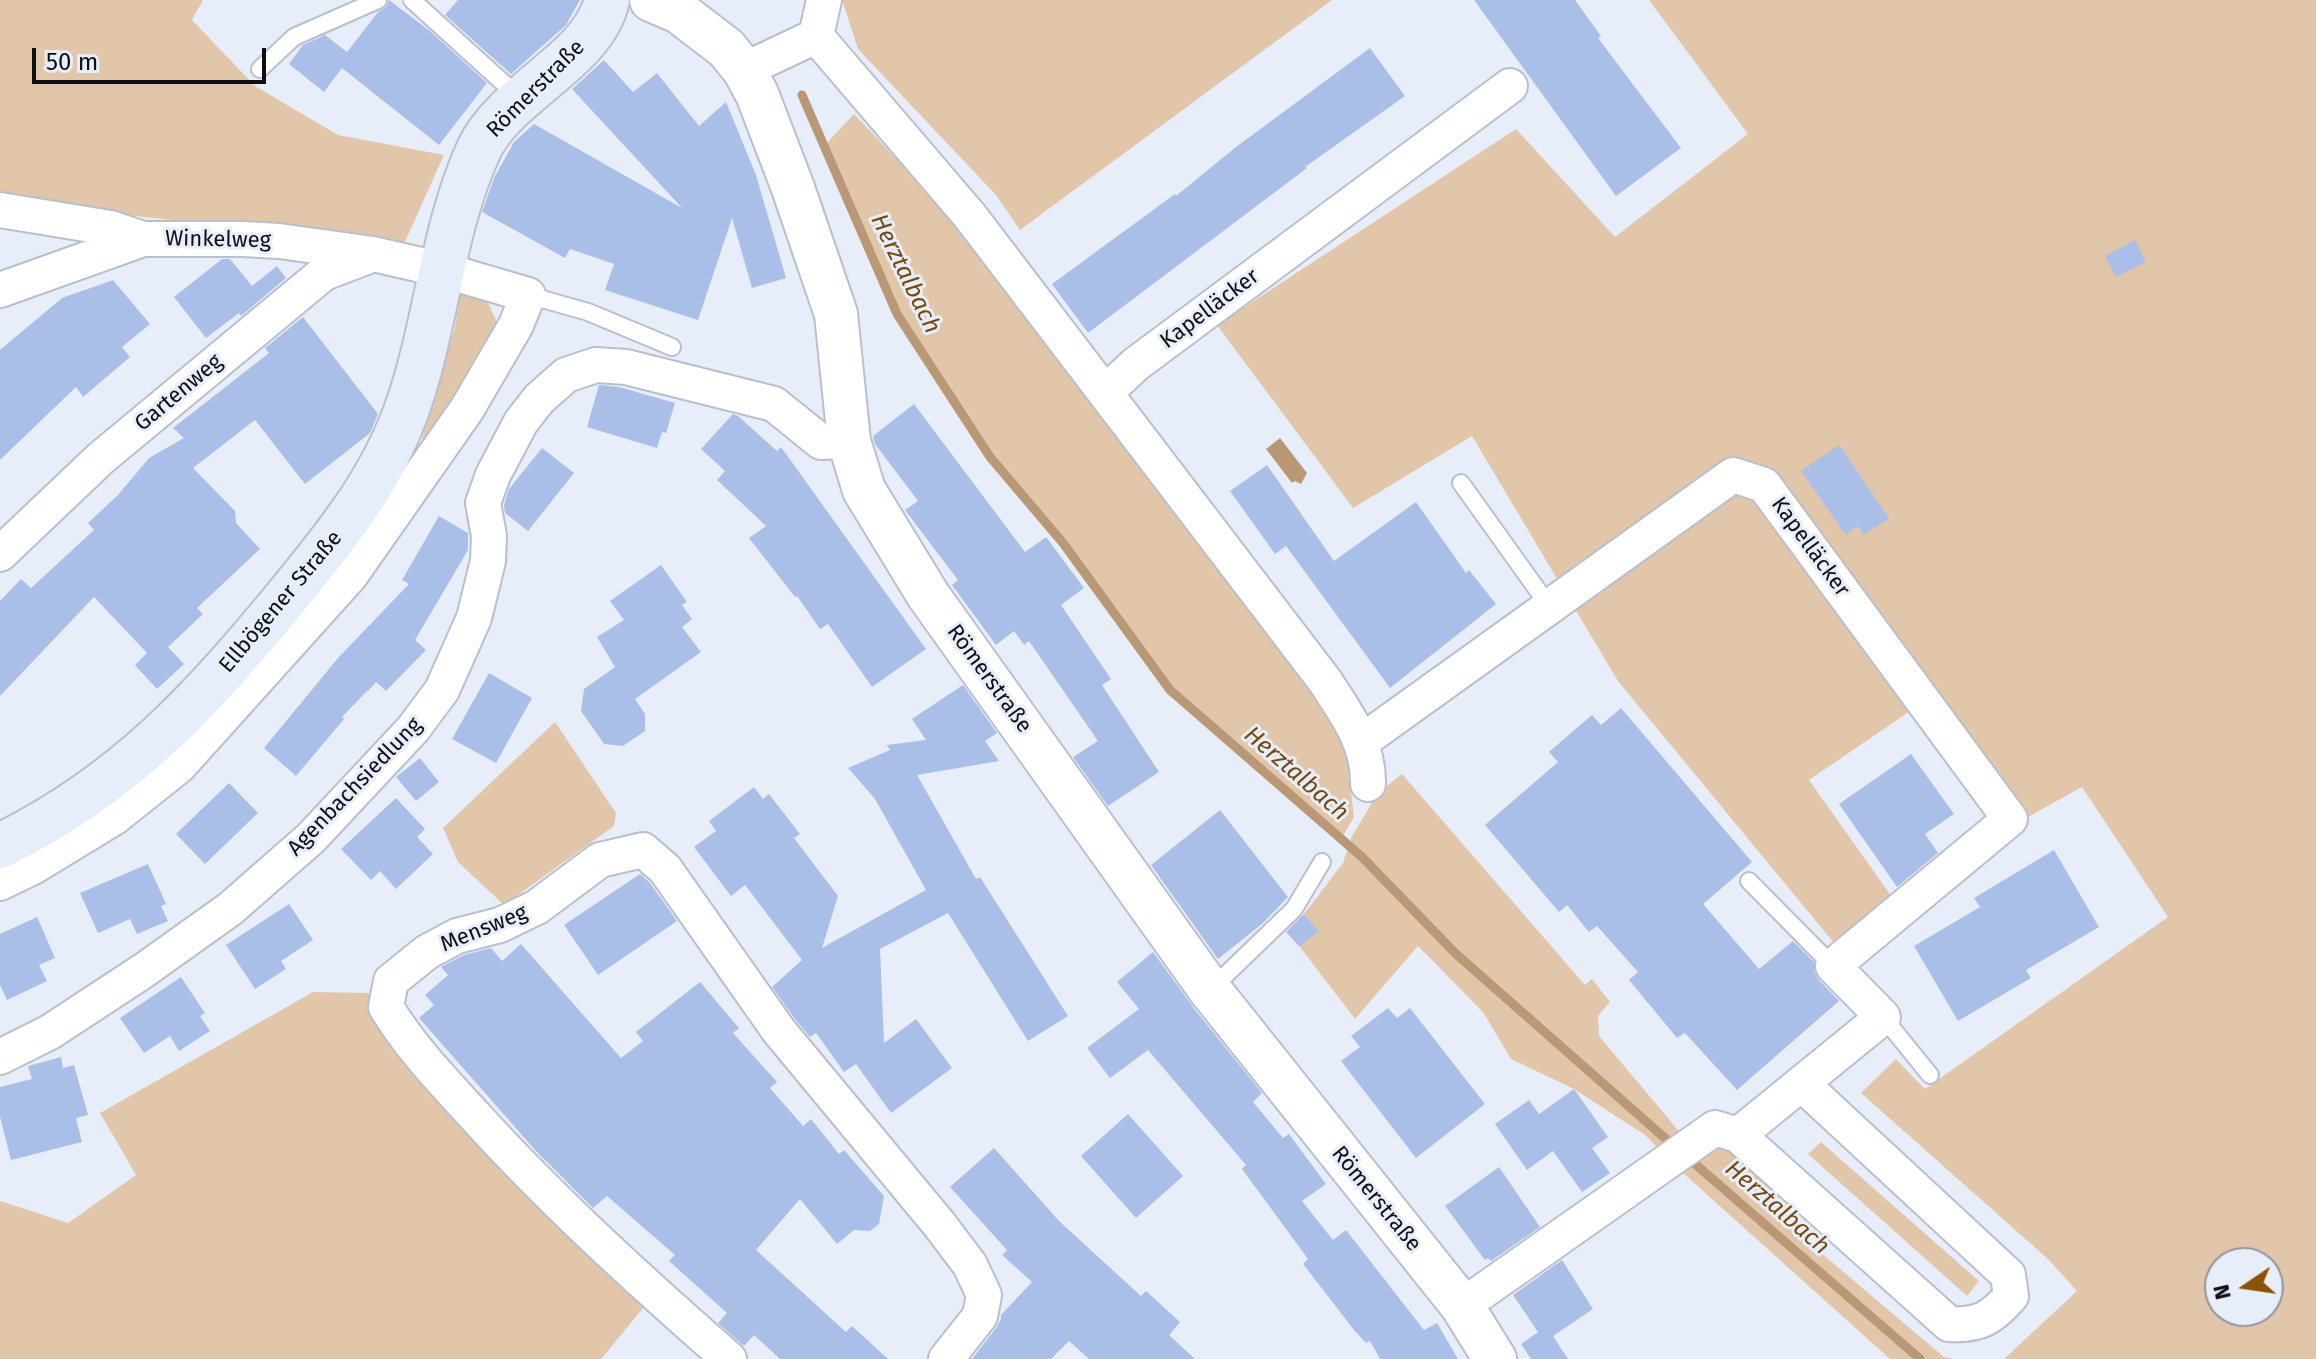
<!DOCTYPE html>
<html>
<head>
<meta charset="utf-8">
<style>
  body { margin:0 }
  #map { position:relative; width:2316px; height:1359px; overflow:hidden; background:#e7eefa; font-family:"Fira Sans",sans-serif }
  canvas { display:block }
  .north { position:absolute; left:2204px; top:1247px; width:80px; height:80px; box-sizing:border-box; background:#e7eefa; border:2px solid #90959e; border-radius:50%; rotate:257deg; font-size:22px; font-weight:700; line-height:32px; text-align:center; color:#0d0f13 }
  .north::after { content:''; display:block; margin:auto; width:28px; height:36px; background:#8a5404; clip-path:polygon(50% 0,100% 100%,50% 72%,0 100%) }
  .scale { position:absolute; left:32px; top:48px; width:234px; height:36px; box-sizing:border-box; border:4px solid #0d0f13; border-top:0; padding-left:10px; font-size:24px; line-height:28px; white-space:nowrap; color:#0d0f13; -webkit-text-stroke:6px #e7eefa; paint-order:stroke }
</style>
</head>
<body>
<div id="map">
<canvas width="2316" height="1359"></canvas>
<div class="north">N</div>
<div class="scale">50 m</div>
</div>
<script>
const context = document.querySelector('canvas').getContext('2d');
context.lineJoin = 'round';
function paint(path, color) { context.fillStyle = color; context.fill(path, 'evenodd'); }
function trace(path, color, width, dash) { context.strokeStyle = color; context.lineWidth = width; context.lineCap = dash ? 'butt' : 'round'; context.setLineDash(dash || []); context.stroke(path); }
function drawText(font, color, halo, rows, align = 'center') {
  context.font = font + ' "Fira Sans",sans-serif'; context.lineWidth = 6; context.setLineDash([]); context.textBaseline = 'middle'; context.strokeStyle = halo; context.fillStyle = color; for (const [text, x, y, turn = 0] of rows) {
    context.save(); context.translate(x, y); context.rotate((+turn || 0) * Math.PI / 180); context.textAlign = isNaN(turn) ? turn : align; if (halo) context.strokeText(text, 0, 0); context.fillText(text, 0, 0); context.restore();
  }
}
const green = new Path2D(`
  M0,0h203l-11,20 63,66 83,49 106,20 -40,89 -404,-42z
  M842,0h490l-312,230 -24,-35 -138,-146z
  M1649,0h667v1359h-312l73,-68 -29,-32 -187,-166 35,-34 29,30 243,-172 -86,-130 -56,31 -91,-124 -126,86 83,117 -58,46 -216,-262 -146,-245 -119,72 -136,-183 299,-196 99,108 133,-103zM2220,1263h48v48h-48z
  M854,114l122,129 230,300 139,199 9,75 -13,22 -171,-149 -107,-147 -73,-86 -93,-143 -72,-169z
  M460,295l26,3 14,31 -81,120 36,-122z
  M555,722l61,91 -2,13 -110,79 -46,-43 -15,-34z
  M1402,774l183,211 7,-6 18,23 -12,14 1,20 89,106h37l58,52 -14,15 175,148 9,2h-63l-207,-186 -38,-38 -71,-46 -63,-30 -28,-47 -65,-66 -63,73 -55,-72 19,-16 -15,-17 39,-51 9,-27 26,-43z
  M313,992l55,1 51,84 225,230 -43,52h-601v-158l68,22 68,-48 -36,-62z
  M1821,1142l158,139 -12,15 -159,-142z`);
const water = new Path2D(`
  M1280,438l27,35 -6,11 -6,-3 -3,2 -26,-34z`);
const stream = new Path2D(`
  M802,95l95,219 93,143 73,86 107,147 192,167 93,96 220,194
  M1687,1157l233,202`);
const building = new Path2D(`
  M389,0l41,31 57,52 -48,62 -97,-77 -18,24 -35,-28 14,-19 22,-10 22,17 31,-40 8,-5z
  M458,0h122l-14,25 -55,49 -66,-59z
  M1474,0h101l26,36 -3,2 83,110 -65,48z
  M1370,48l35,48 -100,71 2,1 -219,165 -36,-49 123,-90 1,2 60,-49z
  M604,60l29,32 24,-19 42,53 27,-24 30,73 30,103 -34,10 -20,-70 -34,102 -93,-30 9,-26 -44,-15 -5,9 -83,-46 12,-34 20,-36 20,-18 148,84 -110,-119z
  M2135,240l11,22 -30,15 -11,-21z
  M222,259h8l22,27 25,-20 9,12 -45,38 -2,-3 -33,25 -32,-41z
  M113,280l37,44 -28,23 8,10 -47,40 -7,-10 -76,73v-110l62,-52z
  M303,317l75,97 -8,19 -65,51 -50,-64 -62,48 42,43 1,12 24,26 -63,59 6,6 -35,33 16,17 -27,25 -22,-24 12,-12 -53,-56 -94,99v-95l21,-22 10,9 63,-58 -6,-7 30,-28 31,-37 35,-20 -11,-10 96,-75 -4,-5z
  M599,385l20,2 56,16 -9,30 -4,-1 -5,16 -70,-21z
  M914,404l111,148 21,-15 38,51 -23,17 50,74 -9,6 57,87 -51,34 -35,-49 25,-16 -69,-100 -5,4 -10,-14 -18,14 -44,-60 6,-5 -53,-70 13,-9 -43,-57 -2,-8z
  M733,414l5,2 39,35 4,-4 145,202 -54,38 -44,-63 -8,5 -23,-33 -2,1 -46,-59 17,-12 -49,-46 8,-9 -24,-22z
  M1839,445l50,73 -25,17 -6,-9 -12,9 -45,-64z
  M542,448l32,25 -46,58 -23,-18 -1,-8 5,-16z
  M1267,465l67,96 82,-59 50,71 3,-3 27,34 -106,84 -104,-142 -11,8 -45,-63z
  M439,516l29,17v17l-53,90 11,10 -40,41 -10,-9 -8,9 -2,-1 1,1 -25,26 2,2 -48,57 -32,-28 74,-90 71,-74 -7,-4z
  M661,565l26,37 -5,3 10,14 -10,8 19,25 -66,47 10,15v17l-22,15 -19,-2 -23,-33 3,-22 31,-22 -18,-30 27,-17 -14,-19z
  M489,673l43,25 -36,65 -44,-24z
  M963,685l34,48 -12,8 14,20 -82,14 59,104 4,-2 88,139 -40,25 -80,-128 -68,36 4,94 32,-24 36,49 -61,45 -35,-49 -12,8 -28,-39 -6,4 -15,-18 -23,-32 30,-27 -57,-75 -14,11 -37,-49 22,-16 -7,-10 45,-34 9,12 6,-5 31,40 -6,4 44,58 -16,52 104,-58 -51,-91 -27,-31 42,-18 -3,-5 39,-5 -14,-21z
  M1621,708l131,154 -49,42 56,65 34,-28 21,21v9l4,8 21,22 -102,89 -52,-57 -8,5 -48,-58 9,-8 -41,-46 -8,6 -22,-27 -8,7 -74,-87 73,-63 -9,-10 43,-37 9,10z
  M1911,754l43,60 -29,20 13,19 -41,34 -58,-83z
  M420,758l19,24 -23,19 -20,-24z
  M229,783l29,30 -53,51 -29,-30z
  M396,798l29,31 -8,8 16,17 -37,35 -16,-18 -9,9 -30,-31z
  M1220,810l68,87 -25,26 -45,36 -67,-94z
  M2054,850l45,77 -73,43 5,8 -73,43 -44,-75 66,-39 -6,-9z
  M148,864l18,40 -5,2 7,15 -31,13 -7,-15 -32,14 -18,-40z
  M640,874l10,9 27,38 -79,54 -34,-50z
  M289,904l24,36 -32,21 5,8 -31,20 -29,-44z
  M1304,914l15,17 -19,16 -14,-15z
  M37,917l18,41 -16,7 8,16 -40,19 -7,-15v-51z
  M521,944l100,114 22,-17 -7,-9 64,-50 39,46 -6,5 44,49 -7,6 33,38 8,-7 28,35 5,-4 40,46 -5,28 -9,7 -16,-1 -17,14 -37,-45 -44,51 90,82 6,-6 36,33h-108l-26,-24 -10,11 -26,-23 9,-10 -58,-52 6,-6 -68,-59 -14,12 -57,-57 -117,-133 15,-13 -9,-10 23,-20 -7,-8 23,-12 27,-7 11,13z
  M1153,952l43,59 66,82 -9,9 30,36 6,-4 37,50 -24,17 31,39 13,-10 78,100 13,-7 21,36h-78l-10,-18 -4,2 -12,-13 -51,-66 5,-5 -66,-90 4,-4 -98,-115 -38,28 -23,-30 52,-39 -22,-27z
  M181,977l24,36 -5,3 10,15 -31,20 -9,-15 -26,17 -24,-35z
  M1388,1008l9,10 13,-10 75,96 -69,54 -75,-97 19,-14 -9,-11z
  M61,1057l2,11 11,-3 14,50 -12,3 6,24 -71,18 -11,-43v-30l32,-8 -4,-13z
  M1574,1089l34,48 -16,11 18,25 -28,19 -29,-41 -26,19 -32,-46 34,-24 10,14z
  M1128,1114l55,62 -47,42 -55,-62z
  M994,1148l66,74 81,74 5,-5 34,31 -11,13 26,24h-106l-20,-18 -18,18h-79l24,-31 5,-9v-4l31,-33 -30,-27 5,-5 -57,-63z
  M1499,1167l41,60 -49,34 -3,-3 -3,2 -40,-54z
  M1562,1260l31,49 -40,27 15,23h-37l-10,-15 17,-12 -25,-37z`);
const service = new Path2D(`
  M412,0l108,98
  M260,69l34,-32 84,-37
  M528,295l60,17 84,35
  M1461,483l88,123
  M1749,881l84,85
  M1211,989l83,-80 28,-47
  M1883,1017l47,58`);
const minor = new Path2D(`
  M816,36l154,180 355,465c21,32 44,63 43,103
  M744,70l72,-34 8,-36
  M0,210l110,18 33,11
  M0,290l143,-51h100l36,2 94,13 70,16 85,25 -12,30 -49,84 -117,167 -171,190 -64,51 -82,50 -33,16
  M1106,392l30,-28 374,-278
  M0,554l101,-96 223,-185 47,-18
  M1361,742l372,-267 31,10 246,334 -177,147 50,51 -145,118
  M0,1057l50,-25 93,-61 87,-62 81,-71 102,-109 29,-39 32,-72 14,-57 1,-25 -6,-33 10,-28 28,-53 18,-23 27,-24 30,-10 30,2 148,37 47,38 28,-1
  M1462,1306l253,-178 23,7 211,189c30,2 43,-6 62,-28l-3,-21 -206,-191
  M729,1359c-89,-78 -176,-157 -255,-244 -32,-35 -64,-68 -88,-108l5,-26 36,-29 30,-16 43,-11 37,-18 63,-47 43,-10 22,19 114,162 160,193 31,41 14,30 -4,21 -34,43`);
const tertiary = new Path2D(`
  M651,0l28,12 47,36 18,22 13,24 36,94 43,126 13,127 15,49 64,105 282,395 252,316 33,53`);
const secondary = new Path2D(`
  M0,846c124,-61 199,-143 285,-247 50,-61 97,-118 123,-193 29,-84 34,-176 71,-257 27,-57 114,-88 128,-149`);
const streetNames = [
  ["Römerstraße",536,89,-45],
  ["Winkelweg",218,240,1],
  ["Kapelläcker",1210,309,-37],
  ["Gartenweg",179,393,-40],
  ["Kapelläcker",1810,547,54],
  ["Ellbögener Straße",281,602,-50],
  ["Römerstraße",989,679,54],
  ["Agenbachsiedlung",355,787,-46],
  ["Mensweg",484,929,-22],
  ["Römerstraße",1376,1199,51]
];
const waterNames = [
  ["Herztalbach",905,274,64],
  ["Herztalbach",1296,774,41],
  ["Herztalbach",1777,1208,41]
];
paint(green, '#e2c6aa');
paint(water, '#b99876');
trace(stream, '#b99876', 9);
paint(building, '#aabfe7');
trace(service, '#b9bfcb', 20);
trace(minor, '#b9bfcb', 38);
trace(tertiary, '#b9bfcb', 46);
trace(secondary, '#b9bfcb', 48);
trace(service, '#fff', 16);
trace(minor, '#fff', 34);
trace(tertiary, '#fff', 42);
trace(secondary, '#e7eefb', 44);
drawText('22px', '#0d0f13', '#e7eefa', streetNames);
drawText('italic 24px', '#75490f', '#e7eefa', waterNames);
</script>
</body>
</html>
